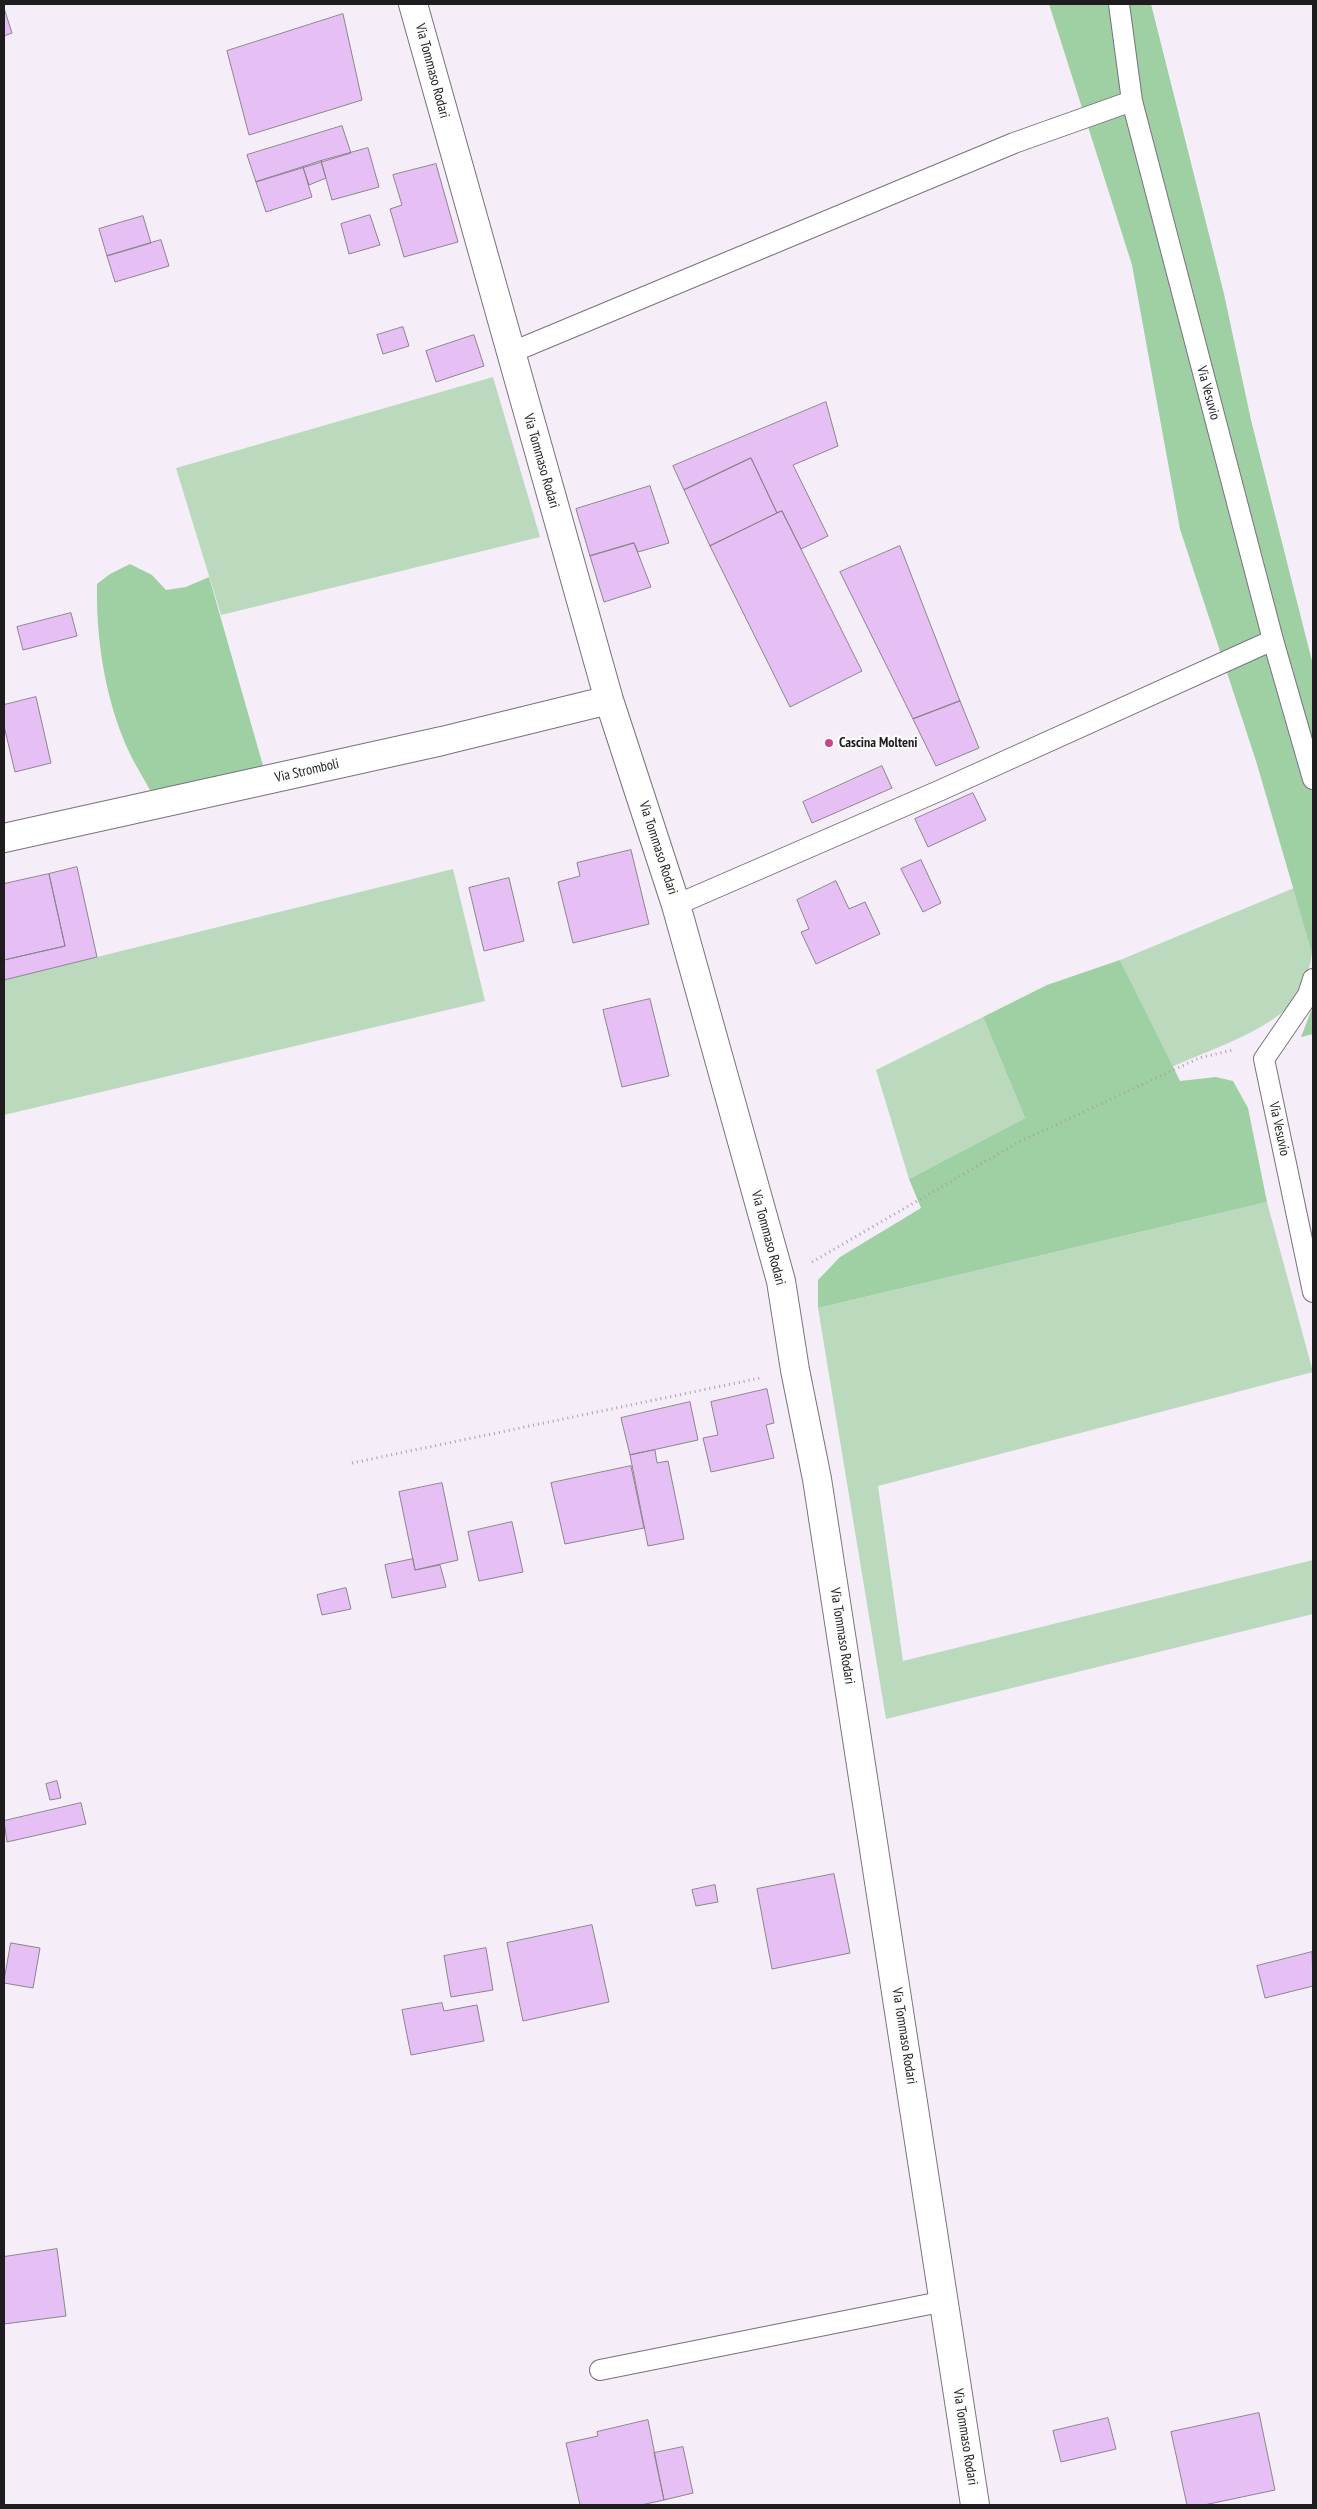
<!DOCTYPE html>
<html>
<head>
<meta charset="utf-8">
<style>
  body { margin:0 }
  #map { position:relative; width:1317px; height:2509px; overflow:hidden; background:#f5edf8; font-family:"PT Sans Narrow",sans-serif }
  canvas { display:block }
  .frame { position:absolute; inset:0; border:5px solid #1f1c20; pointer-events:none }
</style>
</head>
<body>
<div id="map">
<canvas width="1317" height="2509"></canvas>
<div class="frame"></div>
</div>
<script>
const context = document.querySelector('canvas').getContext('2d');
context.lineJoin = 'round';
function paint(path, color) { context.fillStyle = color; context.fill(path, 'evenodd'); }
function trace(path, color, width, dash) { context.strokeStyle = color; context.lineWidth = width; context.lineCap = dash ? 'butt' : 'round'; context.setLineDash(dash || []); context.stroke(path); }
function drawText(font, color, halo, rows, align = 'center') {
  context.font = font + ' "PT Sans Narrow",sans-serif'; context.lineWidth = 4.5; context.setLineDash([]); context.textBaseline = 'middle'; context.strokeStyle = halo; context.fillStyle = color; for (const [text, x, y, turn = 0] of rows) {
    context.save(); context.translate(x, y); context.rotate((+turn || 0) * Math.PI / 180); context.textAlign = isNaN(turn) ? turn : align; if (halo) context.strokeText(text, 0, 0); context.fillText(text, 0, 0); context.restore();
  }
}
const green = new Path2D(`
  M493,377l47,160 -319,78 -45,-147z
  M453,869l32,132 -481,114v-135z
  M1294,888c4,16 17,48 18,63 0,17 -16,51 -29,61 -32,25 -74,38 -111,55l-52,-107z
  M983,1017l42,101 -116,61 -33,-109z
  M1267,1202l46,170 -435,114 25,175 410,-101v54l-427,105 -68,-411z`);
const forest = new Path2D(`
  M1049,4h102l73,290 27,126 62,245v291l-57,-195 -76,-232 -48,-264z
  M130,564l22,11 14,15 20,-3 23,-10 55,192 -113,23c-9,-17 -21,-35 -28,-54 -19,-48 -27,-102 -26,-154l13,-10z
  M1120,960l60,121 36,-4 17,4 15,27 19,94 -449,106v-28l22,-23 81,-49 -12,-29 116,-61 -42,-101 64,-32z
  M1313,1006v28l-12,3z`);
const building = new Path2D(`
  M4,8l8,25 -8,3z
  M343,14l19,86 -113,35 -22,-84z
  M342,126l9,27 -95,29 -9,-27z
  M368,148l11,39 -47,13 -11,-39z
  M321,161l5,17 -17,7 -6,-18z
  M436,164l22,78 -54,15 -14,-48 12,-4 -9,-30z
  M303,167l9,30 -46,15 -10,-30z
  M370,215l10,30 -31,9 -8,-30z
  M143,216l8,27 -44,13 -8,-27z
  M161,240l8,26 -54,16 -8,-26z
  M403,327l6,19 -26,8 -6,-19z
  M474,335l10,31 -48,16 -10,-31z
  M826,402l12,44 -45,19 35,71 -27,13 -19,-38 -5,2 -26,-55 -67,32 -11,-24z
  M751,458l26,55 -67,33 -26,-56z
  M650,486l19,57 -31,9 -4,-9 -44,13 -14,-47z
  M782,511l80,160 -72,36 -80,-161z
  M634,543l17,44 -47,15 -14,-46z
  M900,546l60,155 -47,18 -73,-147z
  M71,613l6,23 -54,14 -6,-23z
  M36,697l15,66 -36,9 -11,-46v-21z
  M960,701l19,47 -43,18 -23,-47z
  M882,766l10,22 -80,35 -9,-21z
  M973,793l13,27 -58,27 -13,-28z
  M631,850l18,74 -76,19 -15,-61 22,-6 -3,-13z
  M921,860l20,43 -18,9 -22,-43z
  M77,867l20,90 -93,23v-20l61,-14 -16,-72z
  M49,874l16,72 -61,14v-76z
  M509,878l15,63 -40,10 -15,-63z
  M836,881l13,28 16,-7 15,32 -64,30 -15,-32 8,-3 -12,-29z
  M650,999l19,77 -47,11 -19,-77z
  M767,1389l7,34 -8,2 8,33 -63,14 -8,-34 15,-3 -7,-33z
  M690,1402l8,38 -68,15 -9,-37z
  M655,1450l2,13 11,-2 16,78 -36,7 -18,-91z
  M631,1466l13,62 -79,16 -14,-61z
  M442,1483l16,77 -43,10 -16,-78z
  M512,1522l11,50 -44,9 -11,-49z
  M413,1559l2,11 25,-5 6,22 -54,11 -7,-33z
  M346,1588l5,21 -29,6 -5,-20z
  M57,1781l4,17 -11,2 -4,-16z
  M81,1803l5,21 -79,18 -3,-21z
  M834,1874l16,79 -78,16 -15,-80z
  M715,1885l3,17 -22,4 -4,-16z
  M592,1925l17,77 -86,19 -16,-78z
  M11,1943l29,5 -7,40 -29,-5z
  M486,1948l7,42 -42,7 -7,-41z
  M1312,1952l1,34 -48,12 -8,-32z
  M442,2003l2,8 33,-6 7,36 -73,14 -9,-45z
  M57,2249l9,67 -62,8v-67z
  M1259,2413l16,77 -71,15h-17l-16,-73z
  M1108,2418l8,31 -55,13 -8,-31z
  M648,2420l16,80 -23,5h-61l-14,-62 32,-7 -1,-4z
  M683,2447l10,46 -29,7 -10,-47z`);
const path = new Path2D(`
  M812,1262l205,-119 182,-85 34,-8
  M352,1463l408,-85`);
const lane = new Path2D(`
  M1119,4l13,97 141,539 40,139
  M510,353l504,-210 118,-42
  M676,905l265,-115 332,-150
  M1313,979l-5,16 -44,64 49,233
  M600,2370l345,-69`);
const street = new Path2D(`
  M413,4l196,696 67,205 105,376 14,89 22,109 158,1026
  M4,838l438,-97 167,-41`);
const markers = [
  [829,743,5,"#ca4588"]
];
const streetNames = [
  ["Via Tommaso Rodari",432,71,75],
  ["Via Vesuvio",1208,393,75],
  ["Via Tommaso Rodari",541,461,74],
  ["Via Stromboli",307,771,-13],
  ["Via Tommaso Rodari",658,848,72],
  ["Via Vesuvio",1279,1129,78],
  ["Via Tommaso Rodari",768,1238,75],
  ["Via Tommaso Rodari",842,1636,81],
  ["Via Tommaso Rodari",904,2036,81],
  ["Via Tommaso Rodari",965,2437,81]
];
const poiNames = [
  ["Cascina Molteni",839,743]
];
paint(green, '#bbdabd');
paint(forest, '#9fd0a4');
paint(building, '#e6c0f4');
trace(building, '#8c848e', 1);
trace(lane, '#79727c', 22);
trace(street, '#79727c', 30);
trace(path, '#a8a1aa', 3, [1, 4]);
trace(lane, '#fff', 20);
trace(street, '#fff', 28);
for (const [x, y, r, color] of markers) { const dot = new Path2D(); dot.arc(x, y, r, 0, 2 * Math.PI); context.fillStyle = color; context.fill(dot); trace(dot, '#fdfdfd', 2); }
drawText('14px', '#1f1c20', '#fdfdfd', streetNames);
drawText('bold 14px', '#1f1c20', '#fdfdfd', poiNames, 'left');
</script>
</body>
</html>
